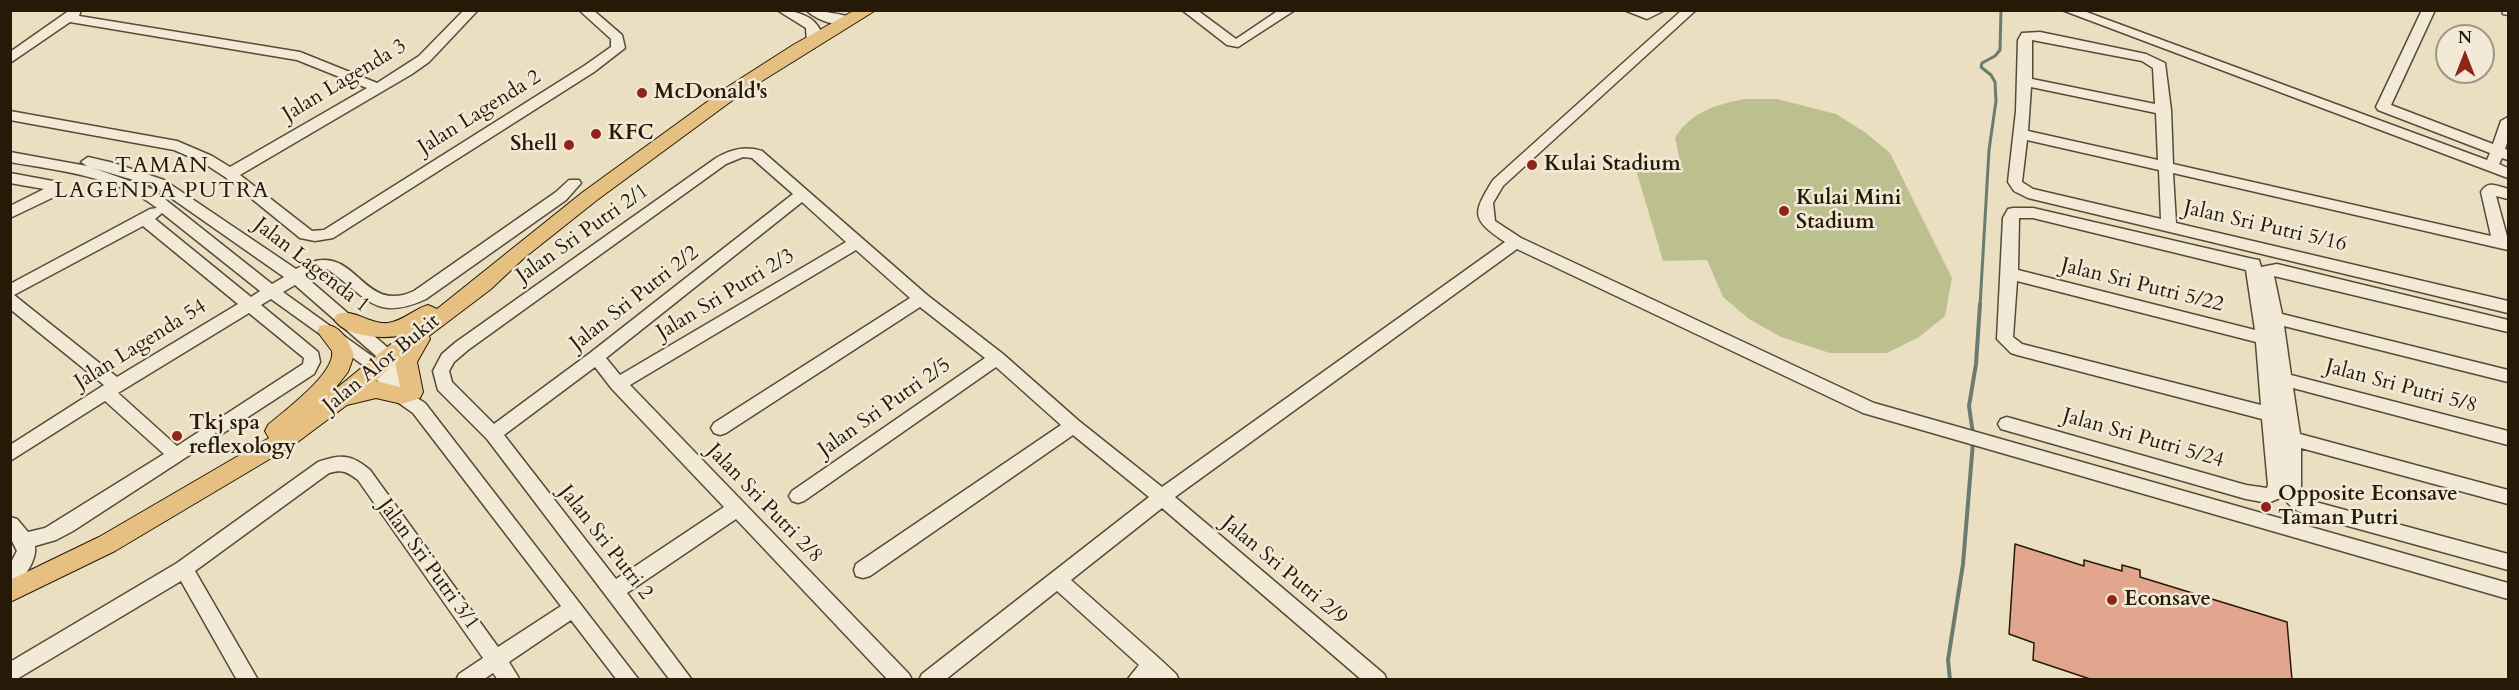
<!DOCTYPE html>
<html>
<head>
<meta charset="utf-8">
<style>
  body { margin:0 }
  #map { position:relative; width:2519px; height:690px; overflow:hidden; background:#ebdfc2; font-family:Cardo,serif }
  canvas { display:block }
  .frame { position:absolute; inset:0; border:12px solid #261908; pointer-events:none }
  .north { position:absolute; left:2435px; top:24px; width:60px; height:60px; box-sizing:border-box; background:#f2ead7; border:2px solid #a09684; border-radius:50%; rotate:0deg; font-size:16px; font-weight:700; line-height:24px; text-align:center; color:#261908 }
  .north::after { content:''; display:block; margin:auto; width:21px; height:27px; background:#8f2418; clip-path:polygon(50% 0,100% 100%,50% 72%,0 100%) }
</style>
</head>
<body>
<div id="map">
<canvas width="2519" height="690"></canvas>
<div class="frame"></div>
<div class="north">N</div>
</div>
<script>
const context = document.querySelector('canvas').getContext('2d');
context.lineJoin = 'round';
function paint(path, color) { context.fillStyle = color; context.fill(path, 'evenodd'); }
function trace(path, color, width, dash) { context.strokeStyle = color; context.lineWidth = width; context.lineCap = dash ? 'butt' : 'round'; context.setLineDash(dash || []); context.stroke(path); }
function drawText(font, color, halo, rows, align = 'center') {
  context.font = font + ' Cardo,serif'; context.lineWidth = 5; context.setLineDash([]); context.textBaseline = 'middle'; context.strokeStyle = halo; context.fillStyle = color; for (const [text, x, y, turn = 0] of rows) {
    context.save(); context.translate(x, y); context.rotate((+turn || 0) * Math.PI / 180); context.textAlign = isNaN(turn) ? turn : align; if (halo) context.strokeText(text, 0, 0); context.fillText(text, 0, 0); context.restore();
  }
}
const green = new Path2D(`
  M1744,99h33l59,15 30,19 24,20 62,125 -7,38 -26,21 -32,16h-57l-49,-16 -32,-18 -26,-22 -16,-37 -44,1 -29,-98 46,-2 -5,-23c16,-26 40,-33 69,-39z`);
const streamFar1 = new Path2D(`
  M1980,306l9,-156 7,-49 -1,-19 -4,-7 -10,-8 1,-4 13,-7 5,-6 1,-40`);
const stream = new Path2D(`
  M1973,434l-4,-28 7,-42 4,-60
  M1950,680l-2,-20 15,-96 10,-122`);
const building = new Path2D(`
  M2015,544l69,22v-6l38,11v-6l18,5v7l147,45 5,58h-199l-60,-20 1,-17 -25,-9z`);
const minor = new Path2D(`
  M70,10h11l-2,6 221,36 77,31 42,-27 45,-46h14l-49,52 -17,12 -172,101 72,56 12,-1 260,-164 27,-19v-8l-32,-29h14l29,25 3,13 -31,24 -261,166 -18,3 -15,-3 -75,-61 -23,-15 -28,-12 -164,-30v-9l167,30 35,15 18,11 137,-79 -70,-28 -227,-38 -60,41v-11z
  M777,10c16,0 38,5 44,22l-4,12h-10l-1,-16z
  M806,10c9,0 46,5 51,10 -12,11 -40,1 -51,-10z
  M1182,10h15l39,29 43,-29h16l-57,37 -11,-2z
  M1624,10h41l-18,9z
  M1682,10h14l-193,176 -10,17 2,18 26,17 353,165 634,180v16l-645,-186 -346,-164 -342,248 209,177 3,6h-25l-200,-172 -91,72 89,79 16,15 3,6h-52l12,-15 -82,-74 -112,89h-26l3,-6 227,-177 -76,-62 -203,141 -7,2 -7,-2 -2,-6 2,-6 205,-139 -65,-58 -192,134 -6,2 -6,-2 -3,-5 3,-5 193,-133 -65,-51 -194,126 -6,2 -6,-2 -3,-5 3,-5 196,-125 -54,-48 -226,135 279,289 3,6h-24l-152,-161 -109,74 65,87h-22l-183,-241 -49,-49 -5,-19 9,-17 14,-12 260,-184c16,-9 29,-12 46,-7l165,144 76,59 76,67 83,66 343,-245c-34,-23 -33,-28 -12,-62zM743,157l9,1 41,36 -203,159 -96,71 -42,-42 -3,-11 5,-9 14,-12 258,-186zM802,202l44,40 -226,133 -14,-17zM595,367l17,22 112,118 -108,72 -112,-144z
  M2062,10h19l406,150 3,-7 -112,-43 -2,-3 46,-97h13l-44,95 102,39 8,-23 7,-4v23l-3,9 3,1v10l-6,-2 -3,6 9,4v10z
  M2502,10h6v5l-5,-1z
  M2040,32l106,22 19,9 6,47 2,54 318,72 -10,-44c7,-12 16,-6 27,-3v10l-12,-3 12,44v10l-335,-77 3,50 332,78v12l-480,-115 -14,-7 -6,-9 8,-71 2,-71 4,-7zM2032,40l110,21 11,7 2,36 -123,-25zM2031,87l125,26 2,47 -130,-29zM2027,140l132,30 2,49 -128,-30 -11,-7z
  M10,152l77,14 -6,-4 7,-5 26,6 50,17 132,89c61,-36 62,48 118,22l142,-99 13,-12h10l2,3 -15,17 -140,99c-52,24 -60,-4 -99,-30l-20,9 80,69 30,41 -6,6 14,9 214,277h-22l-46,-60 -62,42 11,18h-22l-5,-7 -10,7h-27l3,-6 24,-16 -125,-178c-11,-8 -15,-11 -29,-7l-134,98 63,109h-21l-56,-99 -164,98 -7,1v-18l167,-99 141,-101c23,-8 33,-8 52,8l128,177 63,-41 -148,-193 -17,-12 -33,-36 -92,-66 -10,6 57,47 2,10 -6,12 -241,157 -17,9 -21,6c2,14 -11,35 -25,40v-22l7,-13 -7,-14v-20l7,2 11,13 17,-4 119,-74 -59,-53 -95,60v-16l94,-60 -94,-76v-25l140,-75 7,-1c-41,-32 -97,-37 -147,-46zM93,168l61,18 130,91 -12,7 -120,-95zM162,213l98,78 -9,6 -96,-78zM143,226l95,78 -121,73 -103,-82zM295,285l80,70 5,7 -97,-70zM249,313l55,45 -1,6 -126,82 -59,-53z
  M10,173l43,8 7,5 -4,10 -46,22v-12l34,-17 -34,-6z
  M2013,208h20l220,51 6,1 2,7 16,-3 231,56v12l-234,-56 8,38 226,56v12l-224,-56 7,49 217,56v14l-215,-57 7,46 208,56v14l-207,-56v45l11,8 196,53v16l-200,-55c-12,-4 -22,-9 -25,-22l-3,5 -12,5 -22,-4 -245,-70 -3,-5 3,-5 6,-2 239,68 21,3 1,-3 -6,-66 -245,-64 -6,-2 -14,-14 6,-121 5,-9zM2019,218h14l213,52 9,60 -237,-60zM2017,281l239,61 5,63 -239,-61 -9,-7z`);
const major = new Path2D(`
  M855,10h21l-135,84 -144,106 -73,58 -33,31 -62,47 1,3 -13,23 6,30 -3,6 -18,6 -26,-6 -29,7 -52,39 -180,107 -105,51v-22l89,-43 170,-99 -4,-7 3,-6c16,-14 68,-52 64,-74l-15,-20 3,-5c17,-6 29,14 34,29l-6,17 -15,19 69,-56c-18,5 -59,1 -68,-16l3,-5c17,-6 33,11 51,9 15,-2 26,-14 40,-18l9,4 146,-117 146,-106 64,-41zM395,362l5,25 -24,-6z`);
const markers = [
  [642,93,6,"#8f2418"],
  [596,134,6,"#8f2418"],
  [569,145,6,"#8f2418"],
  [1532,165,6,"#8f2418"],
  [1784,211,6,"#8f2418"],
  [177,436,6,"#8f2418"],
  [2266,507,6,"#8f2418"],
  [2112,600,6,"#8f2418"]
];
const streetNames = [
  ["Jalan Lagenda 3",345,81,-31],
  ["Jalan Lagenda 2",480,113,-32],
  ["Jalan Sri Putri 5/16",2265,227,13],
  ["Jalan Sri Putri 2/1",583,234,-35],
  ["Jalan Lagenda 1",311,266,38],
  ["Jalan Sri Putri 5/22",2142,286,14],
  ["Jalan Sri Putri 2/3",726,295,-31],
  ["Jalan Sri Putri 2/2",635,299,-38],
  ["Jalan Lagenda 54",141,345,-32],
  ["Jalan Alor Bukit",382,364,-39],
  ["Jalan Sri Putri 5/8",2401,387,15],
  ["Jalan Sri Putri 2/5",885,408,-35],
  ["Jalan Sri Putri 5/24",2143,439,16],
  ["Jalan Sri Putri 2/8",764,504,46],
  ["Jalan Sri Putri 2",605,543,52],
  ["Jalan Sri Putri 3/1",428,565,54],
  ["Jalan Sri Putri 2/9",1284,571,40]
];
const poiNames = [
  ["McDonald's",654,93],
  ["KFC",608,134],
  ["Shell",557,145,"right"],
  ["Kulai Stadium",1544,165],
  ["Kulai Mini",1796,199],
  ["Stadium",1796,223],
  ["Tkj spa",189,424],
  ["reflexology",189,448],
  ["Opposite Econsave",2278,495],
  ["Taman Putri",2278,519],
  ["Econsave",2124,600]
];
const neighbourhoodNames = [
  ["TAMAN",162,167],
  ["LAGENDA PUTRA",162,192]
];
paint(green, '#bcc08f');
trace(streamFar1, '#6a7b6f', 3);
trace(stream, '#6a7b6f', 4);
paint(building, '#e1a68d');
trace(building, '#261908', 1.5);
trace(minor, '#574a36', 3);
trace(major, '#261908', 2);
paint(minor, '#f2ead7');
paint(major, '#e6c081');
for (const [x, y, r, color] of markers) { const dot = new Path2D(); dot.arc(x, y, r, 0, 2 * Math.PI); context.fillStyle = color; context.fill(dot); trace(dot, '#f2ead7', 2); }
drawText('21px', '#261908', '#f2ead7', streetNames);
drawText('bold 21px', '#261908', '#f2ead7', poiNames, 'left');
context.letterSpacing = '1.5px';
drawText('22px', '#261908', '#f2ead7', neighbourhoodNames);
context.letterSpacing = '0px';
</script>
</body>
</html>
